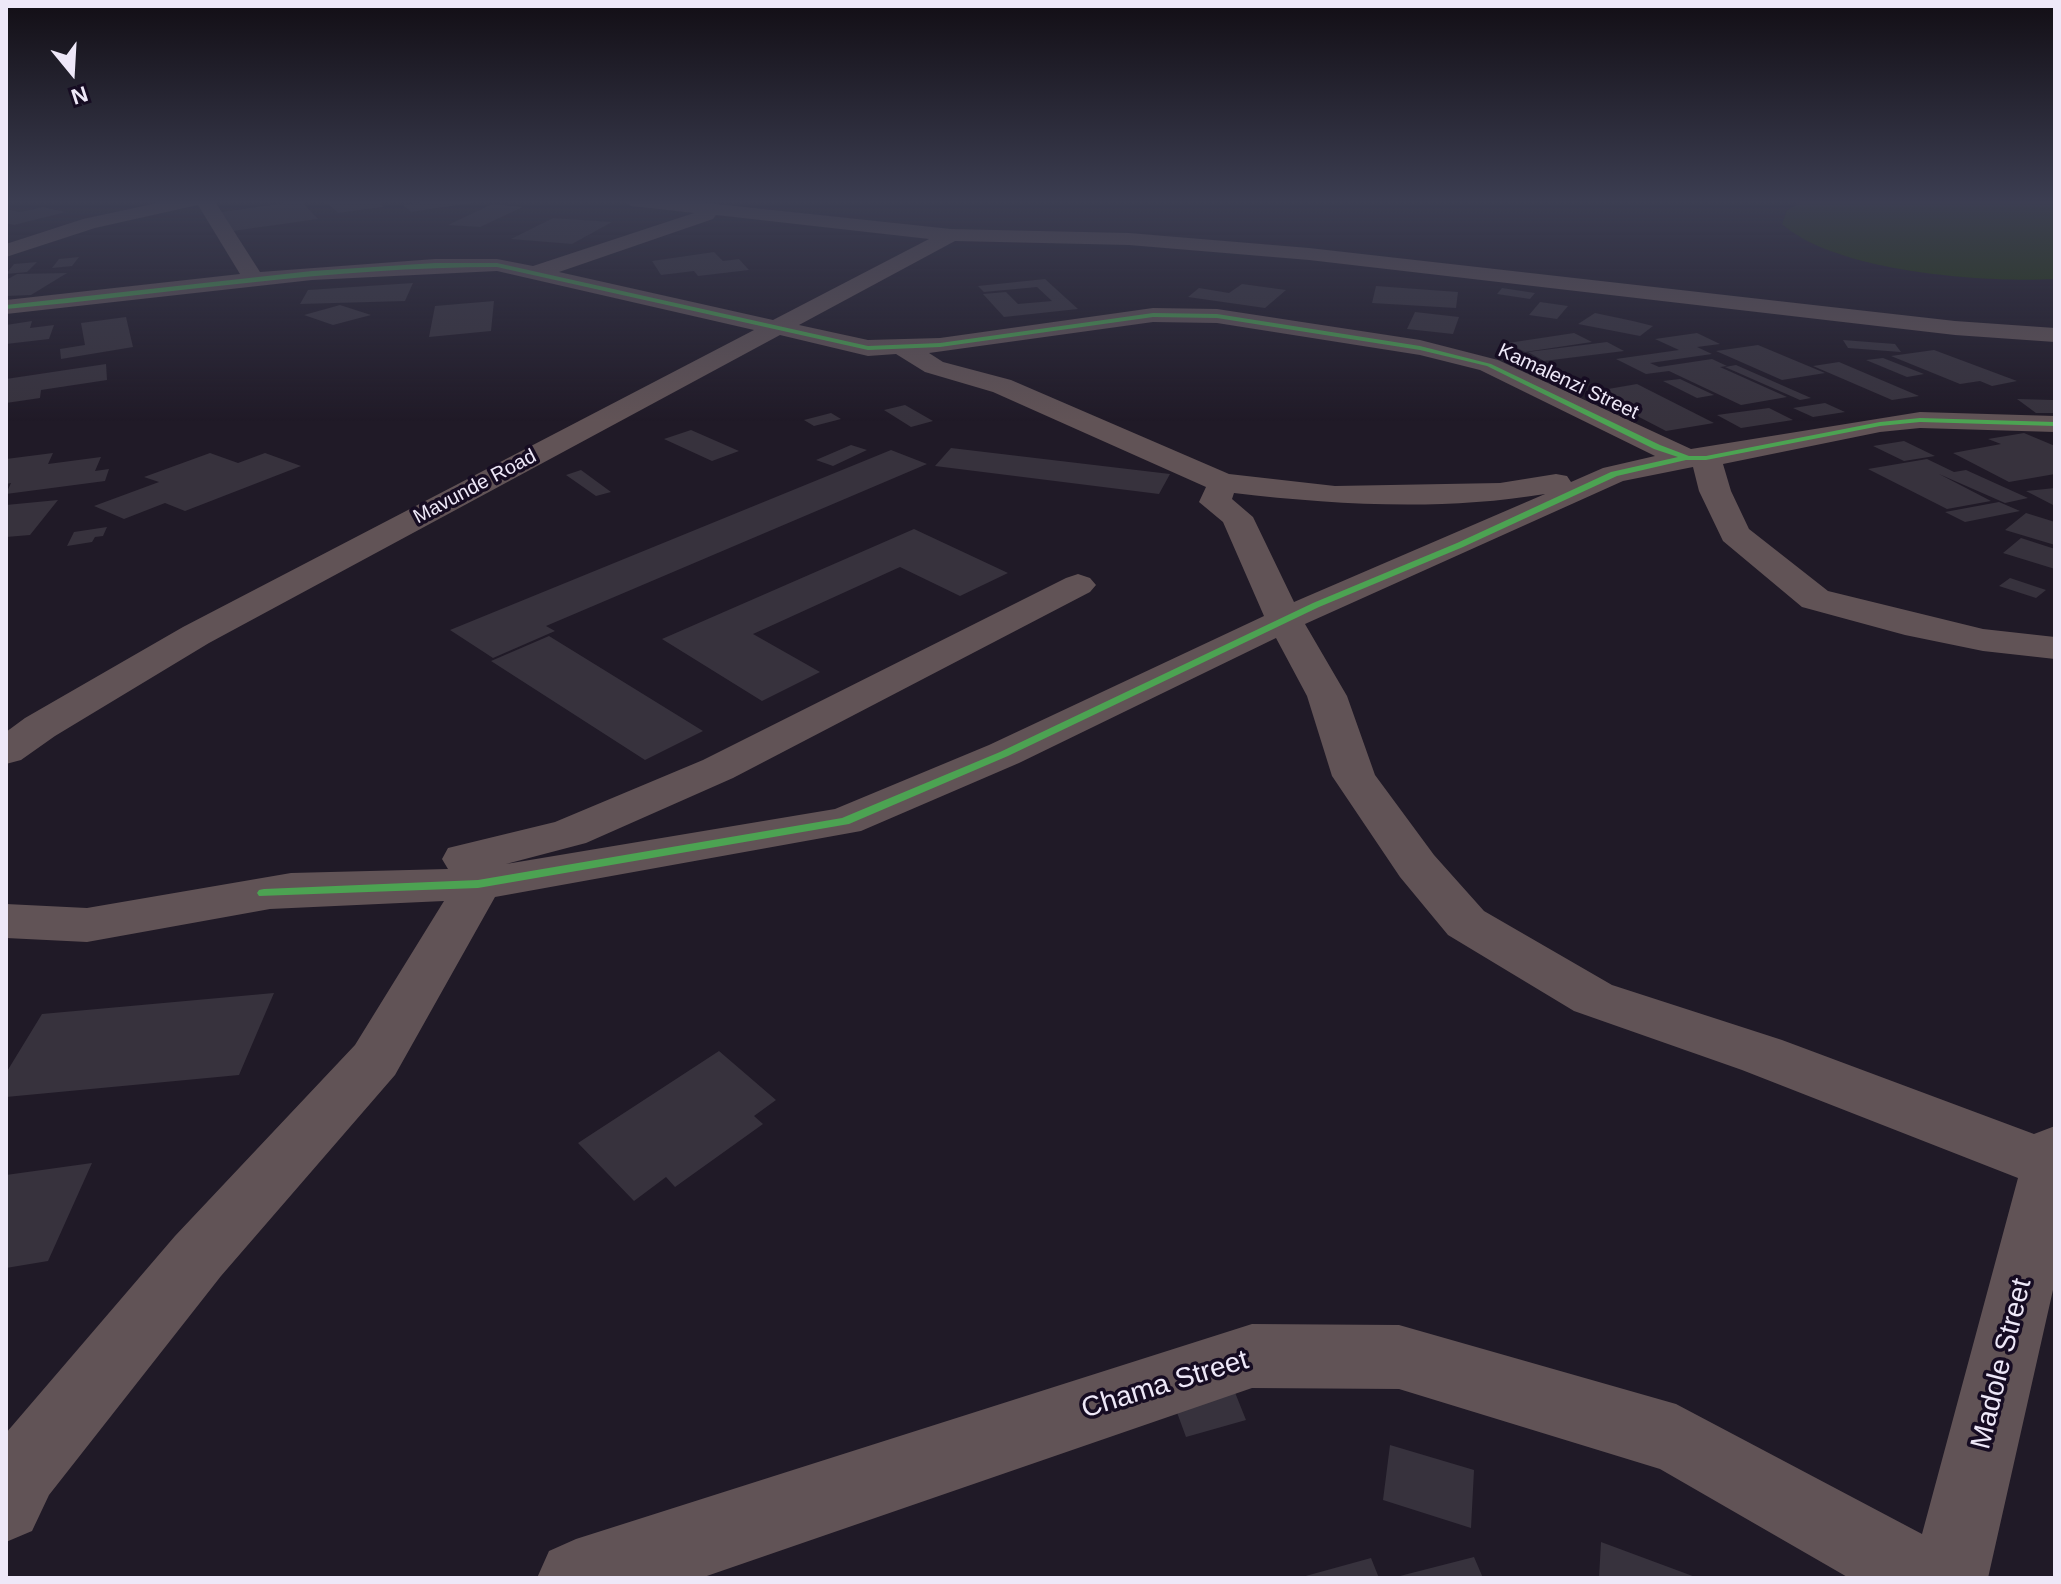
<!DOCTYPE html>
<html>
<head>
<meta charset="utf-8">
<style>
  body { margin:0 }
  #map { position:relative; width:2061px; height:1584px; overflow:hidden; background:#201a27; font-family:Helvetica,sans-serif }
  canvas { display:block }
  .frame { position:absolute; inset:0; border:8px solid #eee8f8; pointer-events:none }
  .north { position:absolute; left:32px; top:32px; width:80px; height:80px; -webkit-text-stroke:6px #160c22; paint-order:stroke; rotate:162deg; font-size:22px; font-weight:700; line-height:32px; text-align:center; color:#eee8f8 }
  .north::after { content:''; display:block; margin:auto; width:28px; height:36px; background:#eee8f8; clip-path:polygon(50% 0,100% 100%,50% 72%,0 100%) }
</style>
</head>
<body>
<div id="map">
<canvas width="2061" height="1584"></canvas>
<div class="frame"></div>
<div class="north">N</div>
</div>
<script>
const context = document.querySelector('canvas').getContext('2d');
context.lineJoin = 'round';
function paint(path, color) { context.fillStyle = color; context.fill(path, 'evenodd'); }
function drawText(font, color, halo, rows, align = 'center') {
  context.font = font + ' Helvetica,sans-serif'; context.lineWidth = 7; context.setLineDash([]); context.textBaseline = 'middle'; context.strokeStyle = halo; context.fillStyle = color; for (const [text, x, y, turn = 0] of rows) {
    context.save(); context.translate(x, y); context.rotate((+turn || 0) * Math.PI / 180); context.textAlign = isNaN(turn) ? turn : align; if (halo) context.strokeText(text, 0, 0); context.fillText(text, 0, 0); context.restore();
  }
}
const green = new Path2D(`
  M1807,200h248v79c-70,4 -220,-7 -273,-55l5,-14z`);
const building = new Path2D(`
  M324,200h52l8,7 -46,6z
  M442,200h42v1l-73,11 -8,-7z
  M301,201l17,18 -92,13 -13,-19z
  M492,204l31,3 -43,20 -32,-2z
  M43,207l23,5 -52,13 -8,-2v-14l14,3z
  M553,218l59,4 -40,22 -61,-5z
  M714,252l9,9 16,-2 10,11 -51,6 -4,-5 -33,4 -9,-14z
  M79,257l-7,9 -20,2 7,-9z
  M37,262l-10,10 -21,2 8,-10z
  M67,273l-36,22 -25,1v-16l11,-6z
  M1045,279l33,30 -74,8 -21,-23 23,-2 12,12 34,-3 -15,-14 -53,5 -6,-6z
  M413,283l-8,18 -105,3 8,-14z
  M1242,284l44,6 -21,18 -77,-11 11,-9 30,5z
  M1376,286l82,6 -2,16 -84,-5z
  M1502,288l33,5 -5,6 -33,-5z
  M494,301l-3,30 -62,6 6,-31z
  M1540,302l28,4 -11,13 -28,-4z
  M340,305l31,10 -38,10 -29,-10z
  M1415,312l44,5 -6,17 -46,-5z
  M1595,313l38,8 20,5 -13,10 -62,-12z
  M126,317l7,30 -72,12 -1,-10 25,-4 -4,-22z
  M32,321l-2,7 24,-3 -5,14 -43,5v-19z
  M1574,333l18,9 -67,10 -17,-9z
  M1697,333l23,11 -23,3 15,7 -62,9 9,4 53,-8 15,7 -7,1 67,30 -46,8 -72,-34 -23,3 -30,-15 63,-9 -24,-11z
  M1843,340l52,4 6,8 -53,-4z
  M1607,342l17,9 -80,10 -16,-9z
  M1758,345l67,28 -43,7 -66,-29z
  M1934,350l83,31 -25,5 -12,-5 -20,3 -69,-28z
  M1883,358l41,16 -17,3 -41,-17z
  M1839,362l80,34 -27,4 -79,-34z
  M106,364l1,16 -66,10 -1,8 -34,5v-24z
  M1736,365l75,33 -11,2 -75,-33z
  M1680,379l34,16 -17,3 -34,-17z
  M1637,384l77,39 -48,8 -75,-39z
  M2017,399l36,1 2,13h-19z
  M1825,403l20,9 -32,5 -20,-9z
  M905,405l28,16 -22,6 -27,-17z
  M1769,408l24,12 -52,8 -24,-13z
  M831,413l10,6 -27,7 -10,-6z
  M691,430l48,21 -27,10 -48,-22z
  M2024,433l31,13v28l-46,8 -56,-29 48,-9 -13,-5z
  M1904,441l31,15 -31,5 -31,-15z
  M851,445l16,5 -34,16 -17,-6z
  M951,448l219,26 -11,20 -224,-28z
  M891,450l36,14 -381,162 9,5 -62,27 -43,-28z
  M53,453l-5,11 53,-7 -6,14 14,-2 -4,12 -99,13 5,-11 -5,1v-25z
  M210,453l28,10 27,-10 36,13 -116,45 -20,-8 -41,16 -30,-13 65,-24 -15,-5z
  M1927,459l27,13 12,-2 62,28 -23,5 -66,-29 52,27 -44,8 -79,-40z
  M581,470l30,22 -15,4 -30,-21z
  M2055,488v18l-29,-15z
  M58,500l-28,35 -24,2v-32z
  M1999,502l21,9 -55,11 -20,-10z
  M2026,513l29,9v23l-50,-15z
  M107,527l-4,9 -8,1 -3,5 -25,4 7,-14z
  M914,529l94,44 -48,23 -60,-29 -147,67 67,38 -58,29 -100,-62z
  M2021,538l34,11v20l-52,-16z
  M2010,578l36,12 -10,8 -37,-12z
  M549,636l154,95 -58,29 -154,-99z
  M274,993l-35,82 -233,22v-24l36,-59z
  M719,1051l57,49 -22,16 9,8 -88,63 -9,-10 -32,24 -56,-58z
  M92,1163l-44,98 -42,7v-93z
  M1234,1390l12,30 -60,17 -11,-30z
  M1390,1445l84,25 -3,58 -88,-28z
  M1601,1542l97,36h-99z
  M1474,1557l9,21h-87v-1z
  M1371,1558l8,20h-77v-1z`);
const minor = new Path2D(`
  M171,200h43l46,72 175,-13h62l36,7 161,-53 -63,-7 -9,-6h57l272,29 178,4 180,15 646,73 100,7v14l-100,-7 -646,-75 -180,-15 -174,-4 -156,84 69,15 72,-2 213,-30 64,1 203,31 78,20 193,89 229,-37 135,4v16l-135,-4 -40,4 -157,32 8,27 18,38 79,62 155,38 72,8v22l-72,-8 -78,-16 -103,-28 -79,-66 -24,-50 -6,-24 -70,14 -318,143 42,72 28,79 59,80 50,56 128,74 170,55 252,94 21,-8v155l-67,297h-139l-189,-109 -261,-80 -147,-1 -551,190h-164l12,-27 27,-12 676,-215 147,1 277,79 246,130 96,-356 -276,-108 -168,-59 -126,-76 -48,-58 -68,-101 -25,-80 -31,-58 -257,125 -158,68 -366,66 -100,178 -174,201 -172,219 -17,36 -26,11v-109l169,-197 180,-191 89,-144 -174,8 -183,33 -81,-4v-34l81,4 204,-35 157,-4 -6,-10 6,-11 107,-26 148,-62 363,-182 12,-4 12,4 6,7 -6,7 -357,186 -147,65 -80,21 329,-55 154,-64 275,-129 -41,-94 -24,-20 7,-15 -213,-95 -68,-20 -29,-18 -28,2 -88,-21 -571,308 -154,93 -34,24 -15,4v-32l19,-14 158,-91 571,-297 -257,-59 -185,9 -306,34v-14l234,-26 -42,-69 -103,23 -89,29v-13l77,-25zM716,215l213,24 -156,81 -214,-48 154,-53zM1153,322l64,1 203,32 60,15 175,86 -52,12 -32,14 -4,-6 -11,-2 -56,9 -165,3 -106,-12 -218,-94 -68,-18 -14,-9zM1234,493c103,12 208,18 311,1l-251,108 -41,-85 -21,-18z`);
const cycleway = new Path2D(`
  M435,263h62l371,83 72,-3 213,-30 64,1 203,32 71,18 169,81 29,11h17l174,-34 40,-4 135,4v4l-135,-4 -40,4 -174,34h-20l-69,16 -154,71 -144,60 -311,149 -159,68 -371,64 -219,8 -2,-3 2,-3 5,-1 214,-9 364,-62 158,-66 313,-149 144,-60 154,-71 67,-15 -24,-8 -167,-83 -67,-16 -203,-32 -64,-1 -213,30 -72,3 -371,-83c-165,0 -327,27 -491,42v-4l306,-34z`);
const farStreetnames = [
  ["Kamalenzi Street",1568,382,25],
  ["Mavunde Road",475,487,-28]
];
const nearStreetnames = [
  ["Madole Street",2002,1364,-76],
  ["Chama Street",1165,1385,-17]
];
paint(green, '#203707');
paint(building, '#37323d');
paint(minor, '#615356');
paint(cycleway, '#4ca352');
const sky = context.createLinearGradient(0, 0, 0, 421);
sky.addColorStop(0, '#120e15');
sky.addColorStop(0.48, '#3c3e52');
sky.addColorStop(1, '#3c3e5200');
context.fillStyle = sky;
context.fillRect(0, 0, 2061, 421);
drawText('20px', '#eee8f8', '#160c22', farStreetnames);
drawText('28px', '#eee8f8', '#160c22', nearStreetnames);
</script>
</body>
</html>
